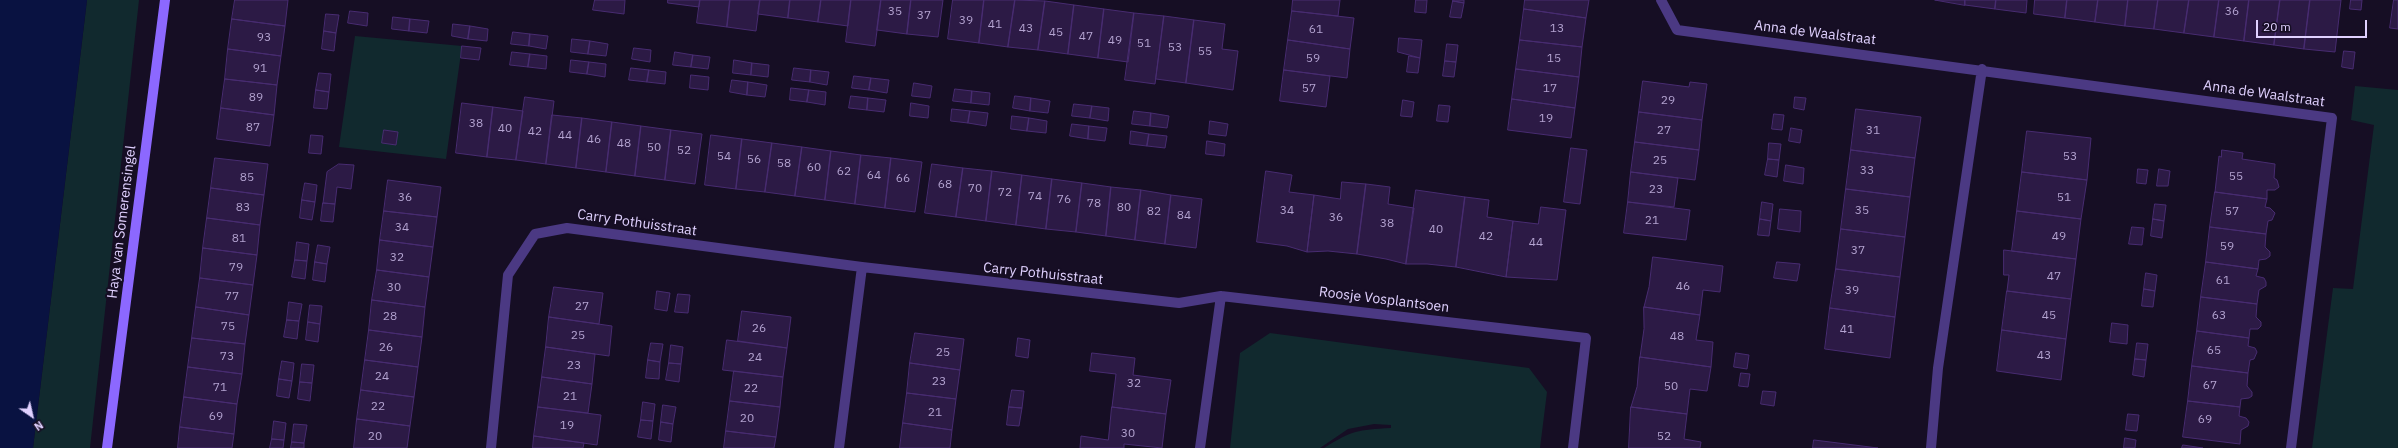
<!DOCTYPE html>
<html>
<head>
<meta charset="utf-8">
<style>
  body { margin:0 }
  #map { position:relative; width:2398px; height:448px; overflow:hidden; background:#160e24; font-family:"IBM Plex Sans",sans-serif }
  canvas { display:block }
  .north { position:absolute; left:12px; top:396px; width:40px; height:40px; -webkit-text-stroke:3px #160e24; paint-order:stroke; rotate:146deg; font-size:11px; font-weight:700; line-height:16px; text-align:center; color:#e0d1ff }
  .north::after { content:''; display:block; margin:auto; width:14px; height:18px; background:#e0d1ff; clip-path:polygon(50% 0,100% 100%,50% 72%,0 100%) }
  .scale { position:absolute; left:2256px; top:20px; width:111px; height:18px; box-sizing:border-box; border:2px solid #e0d1ff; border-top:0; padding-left:5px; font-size:12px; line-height:14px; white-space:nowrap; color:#e0d1ff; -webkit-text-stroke:3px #160e24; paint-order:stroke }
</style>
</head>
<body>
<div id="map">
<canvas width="2398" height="448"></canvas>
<div class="north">N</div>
<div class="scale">20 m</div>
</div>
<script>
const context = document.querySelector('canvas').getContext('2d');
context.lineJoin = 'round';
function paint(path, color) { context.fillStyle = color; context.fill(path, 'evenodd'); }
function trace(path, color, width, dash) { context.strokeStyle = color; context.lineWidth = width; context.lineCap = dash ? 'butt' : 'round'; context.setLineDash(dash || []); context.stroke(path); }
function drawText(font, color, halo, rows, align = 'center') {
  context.font = font + ' "IBM Plex Sans",sans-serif'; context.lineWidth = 4; context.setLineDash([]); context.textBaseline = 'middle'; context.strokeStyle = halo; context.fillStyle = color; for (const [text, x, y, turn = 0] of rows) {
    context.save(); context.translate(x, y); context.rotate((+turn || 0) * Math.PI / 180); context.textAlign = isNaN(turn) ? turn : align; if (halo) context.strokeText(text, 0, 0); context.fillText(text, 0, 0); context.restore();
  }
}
const green = new Path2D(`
  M87,0h52l-49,448h-57z
  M355,36l107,10 -16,113 -107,-12z
  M2355,86l43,4v358h-86l21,-160 20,1 21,-164 -23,-5z
  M1270,333l259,35 18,24 -7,56h-216c29,-18 33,-18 67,-20v-3l-17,-1 -26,5 -28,19h-90l10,-95z`);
const water = new Path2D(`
  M0,0h87l-54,448h-33z`);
const building = new Path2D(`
  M235,0h53l-3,26 -53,-7z
  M595,0h30l-1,14 -31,-4z
  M668,0h32l-1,7 -31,-4z
  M700,0h30l-3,27 -30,-4z
  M730,0h30l-4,31 -29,-4z
  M760,0h30l-2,18 -30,-4z
  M790,0h31l-3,22 -30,-4z
  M821,0h30l-3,26 -30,-4z
  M851,0h30l-6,46 -29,-4z
  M881,0h30l-4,34 -30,-4z
  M911,0h32l-5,37 -31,-3z
  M953,0h31l-5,43 -31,-4z
  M984,0h31l-7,47 -29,-4z
  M1015,0l30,1 -7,49 -30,-3z
  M1293,0h47l-2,16 -46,-5z
  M1416,0h11l-1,13 -11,-1z
  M1453,0h11v3l-11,-2z
  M1525,0h64l-3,18 -62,-9z
  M1935,0h30v5z
  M1965,0h31l-1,9 -30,-4z
  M1996,0h31l-1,13 -31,-4z
  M2035,0h32l-2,18 -31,-4z
  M2067,0h31l-3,22 -30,-4z
  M2098,0h30l-3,26 -30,-4z
  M2128,0h30l-4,29 -29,-3z
  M2158,0h31l-5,33 -30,-4z
  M2189,0h30l-5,37 -30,-4z
  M2219,0h30l-5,41 -30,-4z
  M2249,0h31l-6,45 -30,-4z
  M2280,0h30l-6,49 -30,-4z
  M2310,0h31l-6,52 -31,-3z
  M2351,0h11l-1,10 -11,-1z
  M2394,0h4v29l-8,-1z
  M1045,1l29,4 -6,49 -30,-4z
  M1453,1l11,2 -3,15 -11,-1z
  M1074,5l30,4 -6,49 -30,-4z
  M1104,9l30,4 -6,49 -30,-4z
  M1524,9l62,9 -4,29 -62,-7z
  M350,11l18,2 -1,13 -19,-3z
  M1292,11l62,7 -4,31 -62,-9z
  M1134,13l30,3 -9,68 -30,-4z
  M326,14l13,1 -3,18 -12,-2z
  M1164,16l30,4 -8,63 -30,-4z
  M393,17l17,2 -1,12 -17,-2z
  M232,19l53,7 -4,30 -53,-7z
  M410,19l19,2 -2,12 -18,-2z
  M1194,20l31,4 -3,25 16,2 -5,39 -47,-7z
  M453,24l17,2 -2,13 -16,-3z
  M470,26l18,3 -1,12 -19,-2z
  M324,31l12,2 -2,18 -12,-2z
  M513,32l17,2 -1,12 -18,-2z
  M530,34l18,2 -2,13 -17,-3z
  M1399,38l23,2 -2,18 -22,-6z
  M572,39l18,2 -2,13 -17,-2z
  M1288,40l62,9 -3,29 -63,-8z
  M1520,40l62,7 -3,30 -63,-8z
  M590,41l18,3 -2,12 -18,-2z
  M1447,44l11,1 -2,17 -11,-1z
  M462,46l19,2 -2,12 -18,-2z
  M634,48l17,2 -1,12 -18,-3z
  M228,49l53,7 -4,29 -52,-6z
  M2344,51l11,1 -2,17 -11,-2z
  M512,52l18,2 -2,13 -18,-2z
  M675,52l18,3 -2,12 -18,-2z
  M530,54l17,2 -1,13 -18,-2z
  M693,55l17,2 -2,12 -17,-2z
  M1409,56l11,2 -2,15 -11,-1z
  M571,60l18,2 -2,12 -17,-2z
  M734,60l18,3 -1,12 -18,-2z
  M1445,61l11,1 -2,15 -11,-1z
  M589,62l17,2 -1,13 -18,-3z
  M752,63l17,2 -1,12 -17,-2z
  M631,68l18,2 -2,12 -18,-2z
  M794,68l17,2 -1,12 -18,-2z
  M1516,69l63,8 -4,31 -63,-9z
  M649,70l17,2 -1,12 -18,-2z
  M811,70l18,2 -2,13 -17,-3z
  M1284,70l46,6 -4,31 -46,-6z
  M319,73l12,1 -2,18 -13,-2z
  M691,75l18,2 -1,13 -18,-2z
  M854,76l17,2 -2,12 -17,-2z
  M871,78l18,2 -2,13 -18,-3z
  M225,79l52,6 -3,30 -53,-7z
  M732,80l16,2 -1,13 -17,-3z
  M1643,81l46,6 1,-5 17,2 -5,36 -63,-8z
  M748,82l19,3 -2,12 -18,-2z
  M914,83l18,3 -2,12 -18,-2z
  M791,88l18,2 -2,12 -17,-2z
  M955,89l17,2 -1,12 -18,-2z
  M316,90l13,2 -2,17 -13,-1z
  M809,90l17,2 -1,13 -18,-3z
  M972,91l18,2 -1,12 -18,-2z
  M851,96l17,2 -1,12 -18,-2z
  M1015,96l16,2 -1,13 -17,-3z
  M525,97l29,4 -8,63 -30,-4z
  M1795,97l11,1 -2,12 -10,-2z
  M868,98l18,2 -2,12 -17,-2z
  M1031,98l19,3 -2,12 -18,-2z
  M1512,99l63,9 -4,30 -63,-8z
  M1403,100l11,2 -2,15 -11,-1z
  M462,103l31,4 -6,50 -31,-4z
  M911,103l18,3 -1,12 -18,-2z
  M1074,104l18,2 -2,12 -18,-2z
  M1439,105l11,1 -2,16 -11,-1z
  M1092,106l17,2 -1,13 -18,-3z
  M493,107l30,4 -7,49 -29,-3z
  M221,108l53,7 -4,31 -53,-7z
  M952,109l18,2 -2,12 -17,-2z
  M1856,109l65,8 -6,41 -64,-8z
  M970,111l18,2 -2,13 -18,-3z
  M1134,111l17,2 -1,13 -18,-2z
  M1639,112l63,8 -3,30 -64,-8z
  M1151,113l18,3 -2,12 -17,-2z
  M1774,114l10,1 -2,15 -10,-1z
  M552,115l30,3 -6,50 -30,-4z
  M1012,116l17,2 -2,13 -16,-2z
  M582,118l30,4 -6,50 -30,-4z
  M1029,118l18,3 -1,12 -19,-2z
  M1210,121l18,3 -2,12 -17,-2z
  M612,122l29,4 -6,50 -29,-4z
  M1072,124l17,2 -1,13 -18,-3z
  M641,126l30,4 -6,50 -30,-4z
  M1089,126l18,2 -2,13 -17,-2z
  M1791,128l11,2 -2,13 -11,-2z
  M384,130l14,2 -2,13 -14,-2z
  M671,130l31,4 -7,50 -30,-4z
  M1131,131l18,3 -2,12 -17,-2z
  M2027,131l64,7 -4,42 -65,-8z
  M1149,134l18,2 -2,12 -18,-2z
  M311,135l12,1 -2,18 -12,-1z
  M711,135l31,4 -6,50 -31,-4z
  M742,139l30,4 -7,49 -29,-3z
  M1207,141l18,3 -1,12 -18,-2z
  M1635,142l64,8 -4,30 -64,-8z
  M772,143l30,4 -7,49 -30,-4z
  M1769,143l12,1 -2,16 -11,-1z
  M802,147l29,4 -6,49 -30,-4z
  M1571,148l16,2 -7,54 -16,-2z
  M1851,150l64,8 -5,39 -64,-8z
  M2222,150l21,3 -1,6 33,5 -1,14 3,2 2,7 -4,3h-8v9l-52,-7 4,-36 2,1z
  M831,151l30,4 -6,49 -30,-4z
  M861,155l30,3 -6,50 -30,-4z
  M215,158l53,6 -4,31 -53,-7z
  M891,158l31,4 -7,50 -30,-4z
  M1768,159l11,1 -2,17 -12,-2z
  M339,164l15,1 -3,24 -14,-2 -2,17 -12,-1 4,-31z
  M932,164l31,4 -7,49 -31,-4z
  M1786,165l18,3 -1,16 -19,-3z
  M963,168l29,3 -6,50 -30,-4z
  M2138,169l10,1 -2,14 -9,-1z
  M2159,169l11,2 -2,15h-11z
  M992,171l30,4 -6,50 -30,-4z
  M1266,171l26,4 -3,17 25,3 -7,57 -20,-6 -30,-4z
  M1631,172l47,6 -4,29 -46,-5z
  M2022,172l65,8 -6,39 -64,-8z
  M1022,175l30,4 -6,50 -30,-4z
  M1052,179l30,4 -6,49 -30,-3z
  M388,180l53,7 -4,30 -53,-6z
  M1342,182l24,2 -9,70 -29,-3 -21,1 7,-57 26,4z
  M305,183l12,2 -2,17 -13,-2z
  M1082,183l29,4 -5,49 -30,-4z
  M1366,184l24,3 -2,17 26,4 -8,56 -20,-5 -29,-5z
  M1111,187l30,3 -6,50 -29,-4z
  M211,188l53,7 -4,30 -53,-7z
  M1846,189l64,8 -5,40 -64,-8z
  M1141,190l30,5 -6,49 -30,-4z
  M1416,190l49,7 -9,70 -29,-3h-21z
  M2215,192l52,7 -2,8 5,1 5,5 -3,7 -4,1 -2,13 -56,-7z
  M1171,195l31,4 -6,49 -31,-4z
  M1465,197l24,3 -2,17 26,4 -7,56 -50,-10z
  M302,200l13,2 -3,18 -12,-2z
  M1628,202l62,8 -4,30 -62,-7z
  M1762,202l11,2 -2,17 -11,-2z
  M323,203l12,1 -2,18 -12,-1z
  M2155,204l11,1 -2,16 -11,-2z
  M1541,207l25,3 -9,70 -51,-3 7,-56 25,3z
  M1780,209l21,2 -1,21 -22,-3z
  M384,211l53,6 -4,30 -53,-7z
  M2017,211l64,8 -5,40 -64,-8z
  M207,218l53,7 -3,30 -54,-7z
  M1760,219l11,2 -2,15 -11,-1z
  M2153,219l11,2 -2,17 -11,-2z
  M2132,227l12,1 -2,17 -13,-1z
  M2210,227l56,7 -1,13 5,5v4l-4,3 -7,1 -1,9 -52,-7z
  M1841,229l64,8 -5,40 -64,-8z
  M380,240l53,7 -4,30 -52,-7z
  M297,242l12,2 -2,17 -12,-1z
  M318,245l12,2 -3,17 -12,-2z
  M203,248l54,7 -4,30 -53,-7z
  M2004,250l72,9 -5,40 -64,-8 2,-16h-5z
  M1653,257l70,9 -3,26 -17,-2 -3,25 -56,-8 5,-20z
  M295,260l12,1 -2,18 -13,-2z
  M315,262l12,2 -2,18 -12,-2z
  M1777,262l23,2 -3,17 -23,-3z
  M2206,262l52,7 -2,7 8,2 2,4v4l-7,4 -2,14 -56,-7z
  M1836,269l64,8 -5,40 -65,-9z
  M377,270l52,7 -4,30 -53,-7z
  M2146,273l11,2 -2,16 -11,-2z
  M200,278l53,7 -4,30 -53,-8z
  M554,287l49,6 -4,31 -50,-7z
  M2144,289l11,2 -2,16 -11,-1z
  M657,291l13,2 -3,18 -12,-2z
  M2007,291l64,8 -5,40 -64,-9z
  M678,294l12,1 -2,18 -13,-1z
  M2201,297l56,7 -1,13 5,5v4l-3,3h-8l-1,9 -52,-7z
  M372,300l53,7 -3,30 -53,-7z
  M289,302l13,2 -3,17 -12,-1z
  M310,305l12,1 -2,18 -12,-2z
  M196,307l53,8 -4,29 -53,-6z
  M1644,307l56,8 -4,25 17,2 -2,25 -71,-10 4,-28z
  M1830,308l65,9 -5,41 -65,-9z
  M742,311l49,6 -4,31 -49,-7z
  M549,317l63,9 -3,30 -63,-9z
  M287,320l12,1 -2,18 -13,-2z
  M308,322l12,2 -2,18 -12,-2z
  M2112,323l16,2 -1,19 -17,-2z
  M369,330l53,7 -4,30 -53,-7z
  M2002,330l64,9 -5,41 -64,-9z
  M2197,331l52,7 -1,8 7,2 2,4 -3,7 -4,1 -2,13 -56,-7z
  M915,333l49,6 -4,31 -50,-7z
  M192,338l53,6 -3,30 -54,-7z
  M1018,338l12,2 -2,18 -12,-2z
  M727,340l60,8 -4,29 -60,-7z
  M651,343l12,1 -3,18 -12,-2z
  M2137,343l11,1 -2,16 -11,-1z
  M671,345l12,2 -2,17 -12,-1z
  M546,347l49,7 -3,30 -50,-7z
  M1092,353l43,5 -2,17 38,5 -5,34 -54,-7 4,-33 -26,-3z
  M1736,353l13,2 -2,14 -13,-2z
  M1640,357l71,10 -4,24 -17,-2 -3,25 -56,-7 6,-20z
  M2135,359l11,1 -2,17 -11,-2z
  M365,360l53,7 -4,30 -53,-7z
  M648,360l12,2 -1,17 -13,-1z
  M282,361l12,2 -2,18 -13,-2z
  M669,363l12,1 -2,18 -13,-2z
  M910,363l50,7 -4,29 -49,-6z
  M302,364l12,1 -2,18 -12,-1z
  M2192,366l56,7 -1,13 5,6v4l-3,2 -8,1 -1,8 -52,-6z
  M188,367l54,7 -5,30 -53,-7z
  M734,371l49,6 -3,30 -50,-6z
  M1741,373l9,1 -2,13 -9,-1z
  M542,377l50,7 -4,29 -50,-6z
  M279,379l13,2 -3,17 -12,-2z
  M300,382l12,1 -2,18 -12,-2z
  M361,390l53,7 -4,29 -53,-7z
  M1012,390l12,1 -2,17 -13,-1z
  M1763,391l13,1 -2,14 -13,-2z
  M907,393l49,6 -4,31 -49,-7z
  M184,397l53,7 -3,30 -54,-7z
  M730,401l50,6 -4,30 -50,-6z
  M2188,401l52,6 -1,9 7,2 3,4 -1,4 -7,4 -1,14 -57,-7z
  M643,402l12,2 -2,17 -12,-1z
  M663,405l13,2 -3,17 -12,-2z
  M538,407l63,8 -4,30 -63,-9z
  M1009,407l13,1 -3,18 -12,-1z
  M1112,407l54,7 -4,34 -38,-4v4h-44l1,-12 27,4z
  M1631,407l56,7 -3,25 17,3 -1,6h-71z
  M2128,414l11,1 -2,16 -11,-1z
  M357,419l53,7 -3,22h-53z
  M641,420l12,1 -2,18 -13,-2z
  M274,421l12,2 -2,17 -12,-1z
  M661,422l12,2 -2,18 -12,-2z
  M903,423l49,7 -2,18h-50z
  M294,424l13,1 -3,18 -12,-1z
  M180,427l54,7 -2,14h-54z
  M726,431l50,6 -2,11h-50z
  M534,436l50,7 -1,5h-50z
  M2125,438l11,2 -1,8h-11z
  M272,439l12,1 -1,8h-13z
  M1814,440l64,8h-65z
  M292,442l12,1v5h-13z
  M2183,445l20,3h-21z`);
const street = new Path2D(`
  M1661,0l16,30 655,88 -41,330
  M491,448l17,-173 27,-41 32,-6 295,39 317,36 42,-7 365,42 -13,110
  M839,448l23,-181
  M1200,448l21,-152
  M1931,448l7,-80 44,-299`);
const secondary = new Path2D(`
  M107,448l58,-448`);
const numberNames = [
  ["35",895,12],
  ["36",2232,12],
  ["37",924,16],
  ["39",966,21],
  ["41",995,25],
  ["43",1026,29],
  ["13",1557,29],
  ["61",1316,30],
  ["45",1056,33],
  ["47",1086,37],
  ["93",264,38],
  ["49",1115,41],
  ["51",1144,44],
  ["53",1175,48],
  ["55",1205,52],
  ["59",1313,59],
  ["15",1554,59],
  ["91",260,69],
  ["57",1309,89],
  ["17",1550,89],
  ["89",256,98],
  ["29",1668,101],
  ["19",1546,119],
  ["38",476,124],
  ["87",253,128],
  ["40",505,129],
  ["27",1664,131],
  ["31",1873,131],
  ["42",535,132],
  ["44",565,136],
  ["46",594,140],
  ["48",624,144],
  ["50",654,148],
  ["52",684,151],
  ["54",724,157],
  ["53",2070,157],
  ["56",754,160],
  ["25",1660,161],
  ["58",784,164],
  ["60",814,168],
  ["33",1867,171],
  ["62",844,172],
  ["64",874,176],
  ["55",2236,177],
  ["85",247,178],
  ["66",903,179],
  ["68",945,185],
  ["70",975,189],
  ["23",1656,190],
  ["72",1005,193],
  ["74",1035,197],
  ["36",405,198],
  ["51",2064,198],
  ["76",1064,200],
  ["78",1094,204],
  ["83",243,208],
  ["80",1124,208],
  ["34",1287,211],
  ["35",1862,211],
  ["82",1154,212],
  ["57",2232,212],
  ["84",1184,216],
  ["36",1336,218],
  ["21",1652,221],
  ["38",1387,224],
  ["34",402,228],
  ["40",1436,230],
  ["42",1486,237],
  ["49",2059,237],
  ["81",239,239],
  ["44",1536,243],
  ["59",2227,247],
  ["37",1858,251],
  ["32",397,258],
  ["79",236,268],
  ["47",2054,277],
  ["61",2223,281],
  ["46",1683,287],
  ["30",394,288],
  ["39",1852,291],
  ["77",232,297],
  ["27",582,307],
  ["45",2049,316],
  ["63",2219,316],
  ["28",390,317],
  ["75",228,327],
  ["26",759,329],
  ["41",1847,330],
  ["25",578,336],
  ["48",1677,337],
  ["26",386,348],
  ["65",2214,351],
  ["25",943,353],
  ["43",2044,356],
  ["73",227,357],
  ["24",755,358],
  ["23",574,366],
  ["24",382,377],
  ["23",939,382],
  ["32",1134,384],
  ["67",2210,386],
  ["50",1671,387],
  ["71",220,388],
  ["22",751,389],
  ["21",570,397],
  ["22",378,407],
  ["21",935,413],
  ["69",216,417],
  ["20",747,419],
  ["69",2205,420],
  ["19",567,426],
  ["30",1128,434],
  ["20",375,437],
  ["52",1664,437]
];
const streetNames = [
  ["Anna de Waalstraat",1815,33,7],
  ["Anna de Waalstraat",2264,94,8],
  ["Haya van Somerensingel",122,222,-83],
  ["Carry Pothuisstraat",637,223,8],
  ["Carry Pothuisstraat",1043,274,6],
  ["Roosje Vosplantsoen",1384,300,7]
];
paint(green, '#11292e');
paint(water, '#091241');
paint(building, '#2c1a45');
trace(building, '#482c71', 1);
trace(street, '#4b3983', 10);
trace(secondary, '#8c68ff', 10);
drawText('12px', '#b3a3d0', null, numberNames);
drawText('14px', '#e0d1ff', '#160e24', streetNames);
</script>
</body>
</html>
